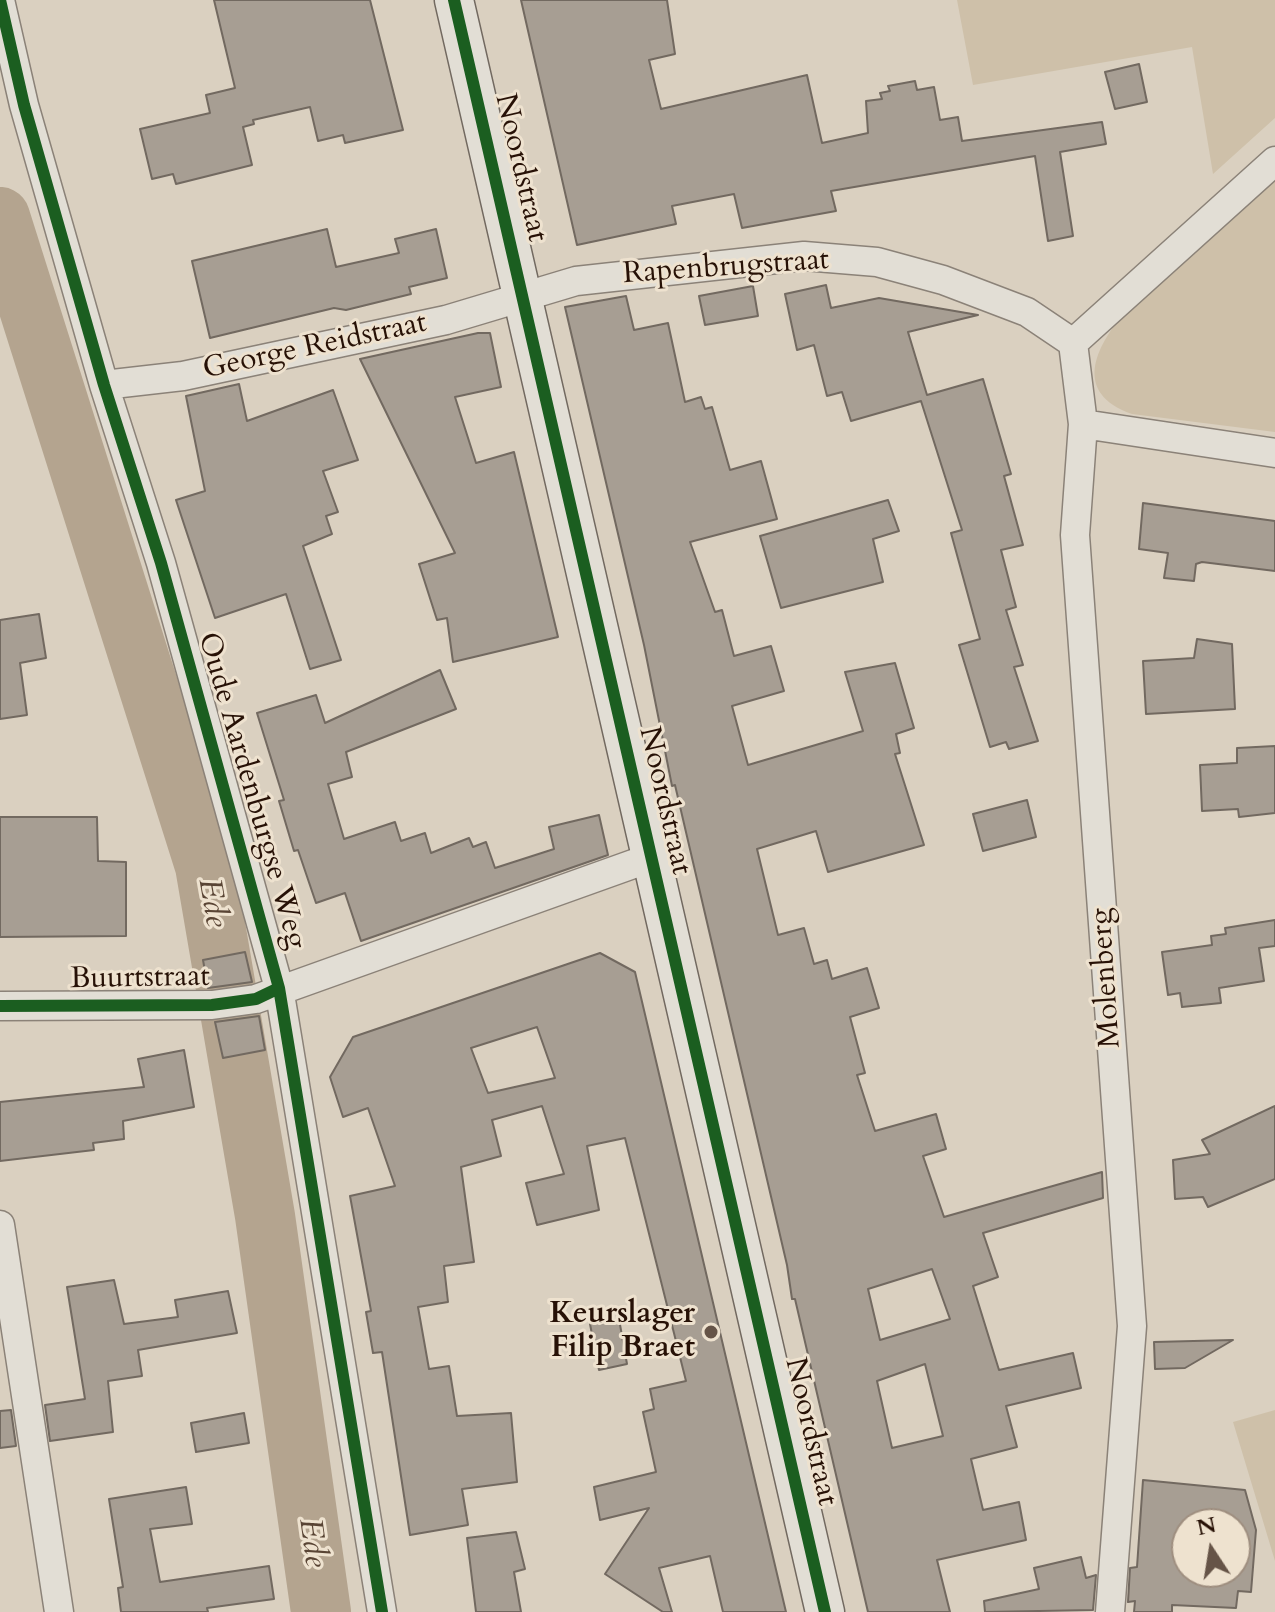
<!DOCTYPE html>
<html>
<head>
<meta charset="utf-8">
<style>
  body { margin:0 }
  #map { position:relative; width:1275px; height:1612px; overflow:hidden; background:#dad0c0; font-family:Cardo,serif }
  canvas { display:block }
  .north { position:absolute; left:1171px; top:1508px; width:80px; height:80px; box-sizing:border-box; background:#eee2cf; border:2px solid #9e8e7f; border-radius:50%; rotate:348deg; font-size:22px; font-weight:700; line-height:32px; text-align:center; color:#271106 }
  .north::after { content:''; display:block; margin:auto; width:28px; height:36px; background:#665447; clip-path:polygon(50% 0,100% 100%,50% 72%,0 100%) }
</style>
</head>
<body>
<div id="map">
<canvas width="1275" height="1612"></canvas>
<div class="north">N</div>
</div>
<script>
const context = document.querySelector('canvas').getContext('2d');
context.lineJoin = 'round';
function paint(path, color) { context.fillStyle = color; context.fill(path, 'evenodd'); }
function trace(path, color, width, dash) { context.strokeStyle = color; context.lineWidth = width; context.lineCap = dash ? 'butt' : 'round'; context.setLineDash(dash || []); context.stroke(path); }
function drawText(font, color, halo, rows, align = 'center') {
  context.font = font + ' Cardo,serif'; context.lineWidth = 6; context.setLineDash([]); context.textBaseline = 'middle'; context.strokeStyle = halo; context.fillStyle = color; for (const [text, x, y, turn = 0] of rows) {
    context.save(); context.translate(x, y); context.rotate((+turn || 0) * Math.PI / 180); context.textAlign = isNaN(turn) ? turn : align; if (halo) context.strokeText(text, 0, 0); context.fillText(text, 0, 0); context.restore();
  }
}
const green = new Path2D(`
  M957,0h318v118l-62,56 -21,-127 -219,38z
  M1275,178v254l-143,-18c-60,-21 -37,-67 -6,-103z
  M1275,1410v151l-42,-139z`);
const river = new Path2D(`
  M0,217l205,649 60,350 56,396`);
const building = new Path2D(`
  M214,0h156l33,130 -58,13 -2,-8 -25,6 -8,-34 -57,13 1,4 -11,3 9,38 -76,19 -3,-10 -21,5 -12,-50 70,-16 -4,-18 29,-7z
  M521,0h146l8,54 -26,6 12,49 146,-34 15,68 46,-10 -2,-32 16,-2 -2,-6 10,-2 -2,-5 27,-5 2,9 17,-3 6,33 18,-3 4,24 140,-19 4,22 -46,8 13,84 -25,5 -13,-85 -204,35 5,20 -94,17 -8,-34 -62,12 4,18 -99,21z
  M1139,64l8,38 -32,7 -10,-37z
  M327,229l9,38 63,-14 -4,-14 41,-10 11,49 -38,9 2,7 -65,16 -12,-2 -124,30 -18,-77z
  M826,285l5,23 48,-10 99,17 -70,17 19,63 56,-16 28,95 -7,2 19,69 -22,5 15,57 -10,3 17,55 -9,2 24,74 -29,8 -3,-7 -16,5 -31,-102 21,-6 -29,-106 11,-3 -41,-129 -70,20 -9,-29 -15,4 -13,-51 -17,5 -12,-56z
  M753,286l5,30 -53,9 -6,-29z
  M626,296l8,34 34,-7 17,79 16,-5 4,12 7,-2 18,63 31,-9 16,58 -87,23 25,70 7,-2 12,46 37,-10 13,45 -52,15 16,59 115,-34 -18,-59 50,-9 19,65 -18,6 4,19 -5,1 29,91 -96,27 -12,-41 -59,18 21,86 26,-7 10,36 13,-4 5,19 35,-11 12,40 -29,9 15,56 -8,2 18,56 61,-17 10,35 -23,7 21,61 158,-45 1,26 -120,35 15,44 -25,9 26,84 74,-17 8,35 -75,18 11,41 -46,12 12,51 36,-8 7,38 -89,20 13,52h-82l-73,-313h-3l-5,-34 -112,-480 -3,1 -28,-141 -79,-338zM932,1269l18,50 -70,21 -12,-51zM925,1364l18,72 -51,12 -15,-67z
  M478,333h12l11,54 -46,10 21,66 38,-11 44,185 -105,25 -6,-44 -10,2 -18,-56 36,-11 -95,-194z
  M239,384l8,37 86,-31 25,70 -35,11 15,41 -12,4 6,18 -29,12 38,114 -31,9 -24,-75 -71,24 -39,-118 29,-9 -19,-95z
  M888,500l11,31 -26,8 10,43 -102,26 -21,-72z
  M1143,503l132,18v50l-73,-9 -6,2 -2,17 -30,-3 4,-25 -29,-4z
  M39,614l7,44 -26,5 7,52 -27,4v-99z
  M1197,639l35,5 3,65 -89,5 -3,-53 51,-3z
  M440,670l16,39 -110,43 6,25 -24,7 16,55 51,-17 6,19 24,-8 6,20 38,-15 4,9 13,-5 9,26 59,-19 -5,-22 50,-12 9,40 -247,86 -16,-48 -29,10 -18,-53 -4,1 -15,-50 5,-1 -27,-87 59,-18 9,28z
  M1275,746v67l-36,4 -1,-8 -36,2 -2,-46 37,-2v-15z
  M1027,800l9,37 -53,14 -10,-37z
  M0,817h97l1,44 28,1v74l-126,1z
  M1275,920v26l-16,2 5,33 -45,7 2,15 -39,4 -2,-14 -12,2 -6,-43 50,-7 -1,-9 15,-2 -1,-6z
  M245,952l7,30 -44,6 -5,-28z
  M600,953l35,19 151,640h-63l-13,-56 -51,12 13,44h-9l-58,-38 44,-66 -49,12 -6,-33 62,-15 -13,-60 11,-3 -4,-20 36,-8 -61,-243 -38,8 12,64 -62,15 -11,-42 38,-9 -22,-68 -50,14 9,36 -40,11 13,95 -30,4 4,36 -30,5 11,62 20,-3 8,50 54,-3 6,69 -55,7 6,36 -58,10 -28,-183 -9,1 -7,-41 5,-1 -21,-115 45,-10 -27,-78 -25,9 -13,-40 23,-40zM537,1027l18,51 -67,15 -17,-45z
  M259,1016l6,34 -42,8 -8,-36z
  M184,1050l10,57 -71,14 1,18 -31,4 1,7 -94,11v-59l144,-15 -6,-28z
  M1275,1106v73l-67,28 -5,-10 -28,2 -2,-39 37,-6 -8,-14z
  M114,1280l10,44 54,-7 -3,-17 53,-9 9,42 -99,17 4,26 -34,5 5,51 -63,9 -5,-36 40,-6 -18,-112z
  M619,1319l8,45 -28,6 -9,-46z
  M1233,1340l-48,28 -30,1 -1,-27z
  M11,1410l5,36 -16,2v-37z
  M244,1413l5,30 -53,9 -5,-29z
  M1143,1480l102,10 11,40 -5,62 -13,-1 -2,17 -64,-3v7h-38l1,-11 -7,1 2,-34 7,-1zM1187,1524h48v48h-48z
  M186,1487l6,37 -42,5 10,53 109,-16 5,33 -67,9 1,4h-87l-3,-24 5,-1 -14,-88z
  M516,1532l9,37 -11,3 7,40h-45l-9,-74z
  M1081,1557l5,21 10,-3 -3,35 -108,2 -1,-11 55,-12 -5,-21z`);
const street = new Path2D(`
  M0,0l24,105 80,280 57,178 118,425 103,624
  M1073,343l10,81 -8,111 57,791 -22,286
  M104,385l79,-9 263,-56 130,-39 228,-25 73,6 66,18 84,32 46,31 202,-182
  M1083,424l192,29
  M0,1006l212,-1 44,-6 394,-141
  M0,1225l59,387`);
const secondary = new Path2D(`
  M454,0l371,1612`);
const cycleway = new Path2D(`
  M0,0l24,105 80,280 57,178 118,425 103,624
  M454,0l371,1612
  M0,1006l212,-1 44,-6 23,-11`);
const markers = [
  [711,1332,8,"#665447"]
];
const streetNames = [
  ["Noordstraat",520,168,77],
  ["Rapenbrugstraat",726,268,-4],
  ["George Reidstraat",315,347,-12],
  ["Oude Aardenburgse Weg",251,791,74],
  ["Noordstraat",664,801,77],
  ["Molenberg",1107,978,-94],
  ["Buurtstraat",140,979,-1],
  ["Noordstraat",810,1432,77]
];
const poiNames = [
  ["Keurslager",695,1315],
  ["Filip Braet",695,1349]
];
const waterNames = [
  ["Ede",211,903,80],
  ["Ede",311,1543,82]
];
paint(green, '#cec0a9');
trace(river, '#b4a48f', 60);
paint(building, '#a79e93');
trace(building, '#726960', 2);
trace(street, '#8b8278', 31);
trace(secondary, '#726960', 41);
trace(street, '#e2ded5', 28);
trace(secondary, '#e2ded5', 38);
trace(cycleway, '#1b5e20', 12);
for (const [x, y, r, color] of markers) { const dot = new Path2D(); dot.arc(x, y, r, 0, 2 * Math.PI); context.fillStyle = color; context.fill(dot); trace(dot, '#eee2cf', 3); }
drawText('30px', '#271106', '#eee2cf', streetNames);
drawText('bold 30px', '#271106', '#eee2cf', poiNames, 'right');
drawText('italic 32px', '#594434', '#eee2cf', waterNames);
</script>
</body>
</html>
